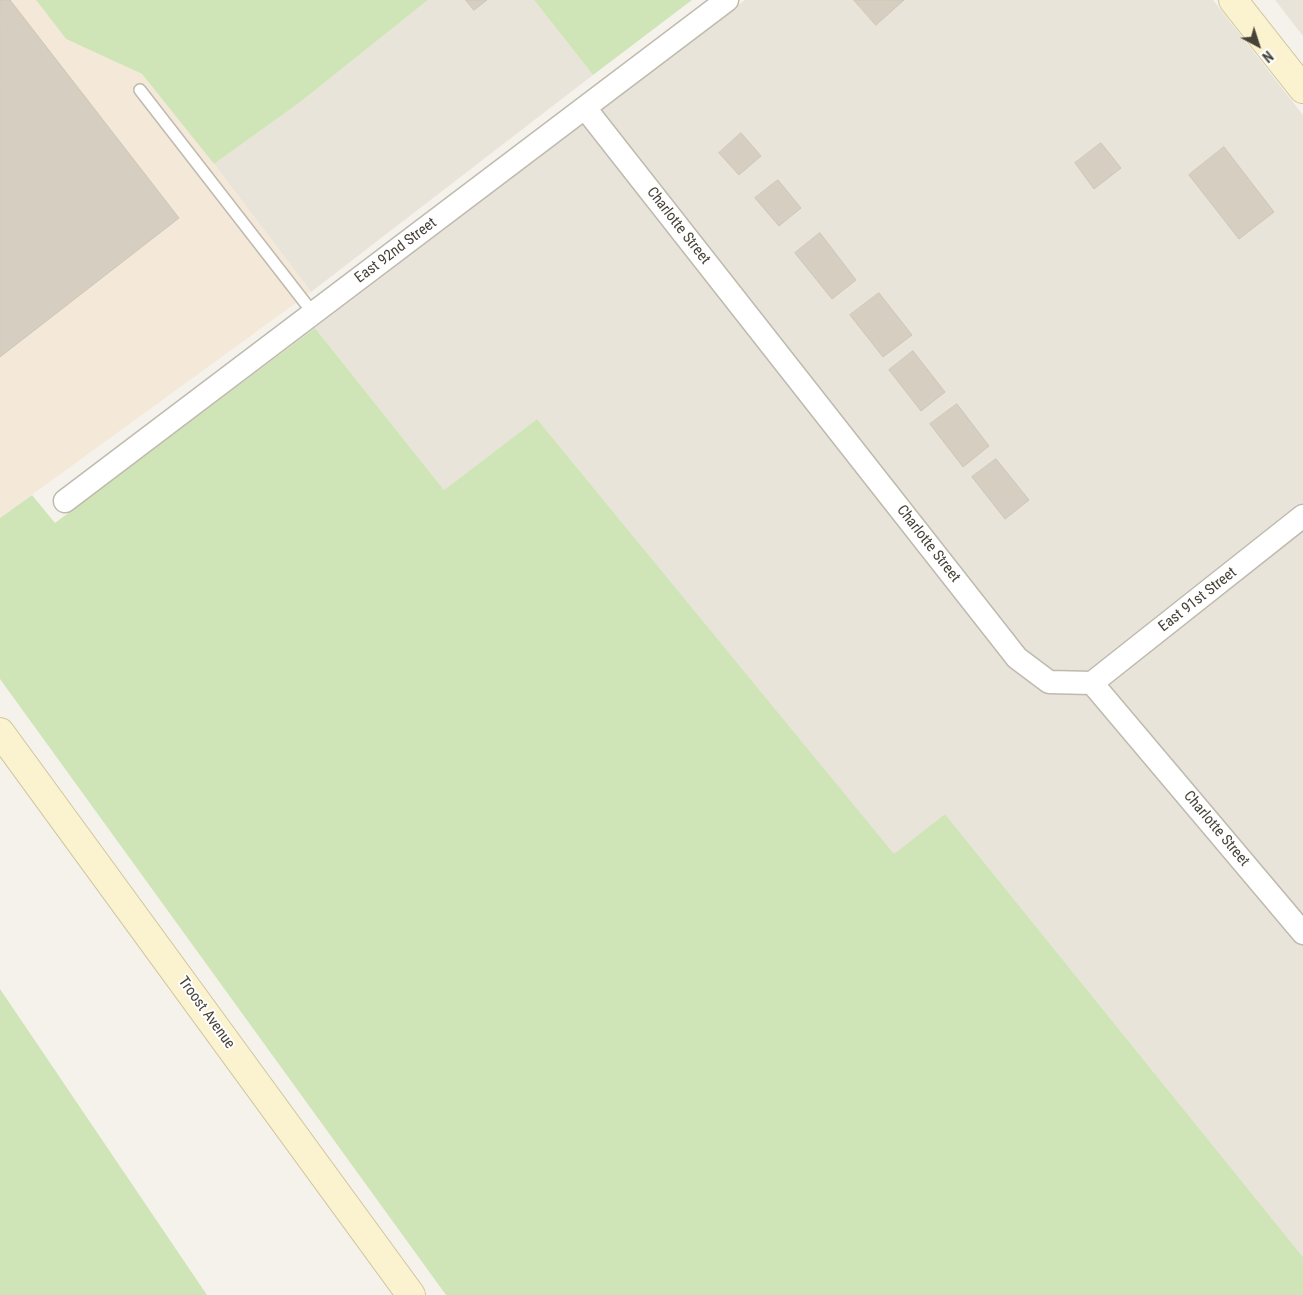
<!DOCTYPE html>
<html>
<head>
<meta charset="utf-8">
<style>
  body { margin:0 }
  #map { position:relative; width:1303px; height:1295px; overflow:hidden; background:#f4f2eb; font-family:"Roboto Condensed",sans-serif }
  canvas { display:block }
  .north { position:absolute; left:1233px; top:20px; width:50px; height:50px; -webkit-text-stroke:4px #fff; paint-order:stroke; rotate:140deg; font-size:14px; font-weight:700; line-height:20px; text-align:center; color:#484339 }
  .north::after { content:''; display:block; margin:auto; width:18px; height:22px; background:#484339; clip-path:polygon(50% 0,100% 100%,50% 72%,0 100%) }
</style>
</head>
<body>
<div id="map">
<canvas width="1303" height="1295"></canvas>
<div class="north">N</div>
</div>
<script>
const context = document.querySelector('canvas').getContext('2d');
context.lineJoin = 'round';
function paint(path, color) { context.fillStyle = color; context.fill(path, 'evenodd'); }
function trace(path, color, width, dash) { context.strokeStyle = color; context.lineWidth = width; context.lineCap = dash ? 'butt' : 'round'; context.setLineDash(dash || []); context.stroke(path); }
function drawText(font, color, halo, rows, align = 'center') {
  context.font = font + ' "Roboto Condensed",sans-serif'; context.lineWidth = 4; context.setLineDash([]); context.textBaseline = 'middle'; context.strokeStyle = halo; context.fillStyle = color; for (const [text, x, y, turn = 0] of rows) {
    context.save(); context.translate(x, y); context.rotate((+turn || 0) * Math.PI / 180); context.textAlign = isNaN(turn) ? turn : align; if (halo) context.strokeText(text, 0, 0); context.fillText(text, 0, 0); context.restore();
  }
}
const residential = new Path2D(`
  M428,0h106l59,75 -282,217 -97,-128 85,-61z
  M745,0h468l90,115v1142l-358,-443 -51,41 -357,-436 -93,71 -129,-162z
  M1275,0h28v36z`);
const commercial = new Path2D(`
  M0,0h36l30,39 76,35 72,90 97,128 -311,226z`);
const green = new Path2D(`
  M36,0h392l-129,103 -85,61 -72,-90 -76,-35z
  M534,0h158l-99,75z
  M315,328l129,162 93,-71 357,435 51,-40 358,443v38h-857l-446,-616v-161l32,-23 23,28z
  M0,989l207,306h-207z`);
const building = new Path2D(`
  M0,0h10l169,218 -179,139z
  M466,0h21l-13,10z
  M854,0h50l-28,25z
  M741,133l20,23 -22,19 -20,-22z
  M1101,143l20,25 -27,21 -19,-26z
  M1224,147l50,65 -35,27 -50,-64z
  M778,180l23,28 -22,18 -24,-28z
  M820,233l36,47 -24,19 -37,-46z
  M879,293l33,42 -29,22 -33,-42z
  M913,351l32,41 -24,19 -32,-41z
  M957,404l32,42 -26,21 -33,-43z
  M996,459l33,41 -24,19 -33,-42z`);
const lane = new Path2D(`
  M140,90l173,223`);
const street = new Path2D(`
  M585,108l432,550 32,24 43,1 211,250
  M65,501l662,-501
  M1092,683l211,-167`);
const secondary = new Path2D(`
  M1233,0l70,89
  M0,732l411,563`);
const streetNames = [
  ["Charlotte Street",678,226,52],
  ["East 92nd Street",396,251,-37],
  ["Charlotte Street",928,544,52],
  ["East 91st Street",1198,600,-38],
  ["Charlotte Street",1216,829,50],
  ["Troost Avenue",206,1013,54]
];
paint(residential, '#e8e4da');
paint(commercial, '#f4e9d9');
paint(green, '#cfe5b7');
paint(building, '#d5cec1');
trace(building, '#cfc6b5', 1);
trace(lane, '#bfbaae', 14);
trace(street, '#bfbaae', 25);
trace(secondary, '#d0c59e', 30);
trace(lane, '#fff', 11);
trace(street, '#fff', 22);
trace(secondary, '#fbf2cf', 28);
drawText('15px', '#484339', '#fff', streetNames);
</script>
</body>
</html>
